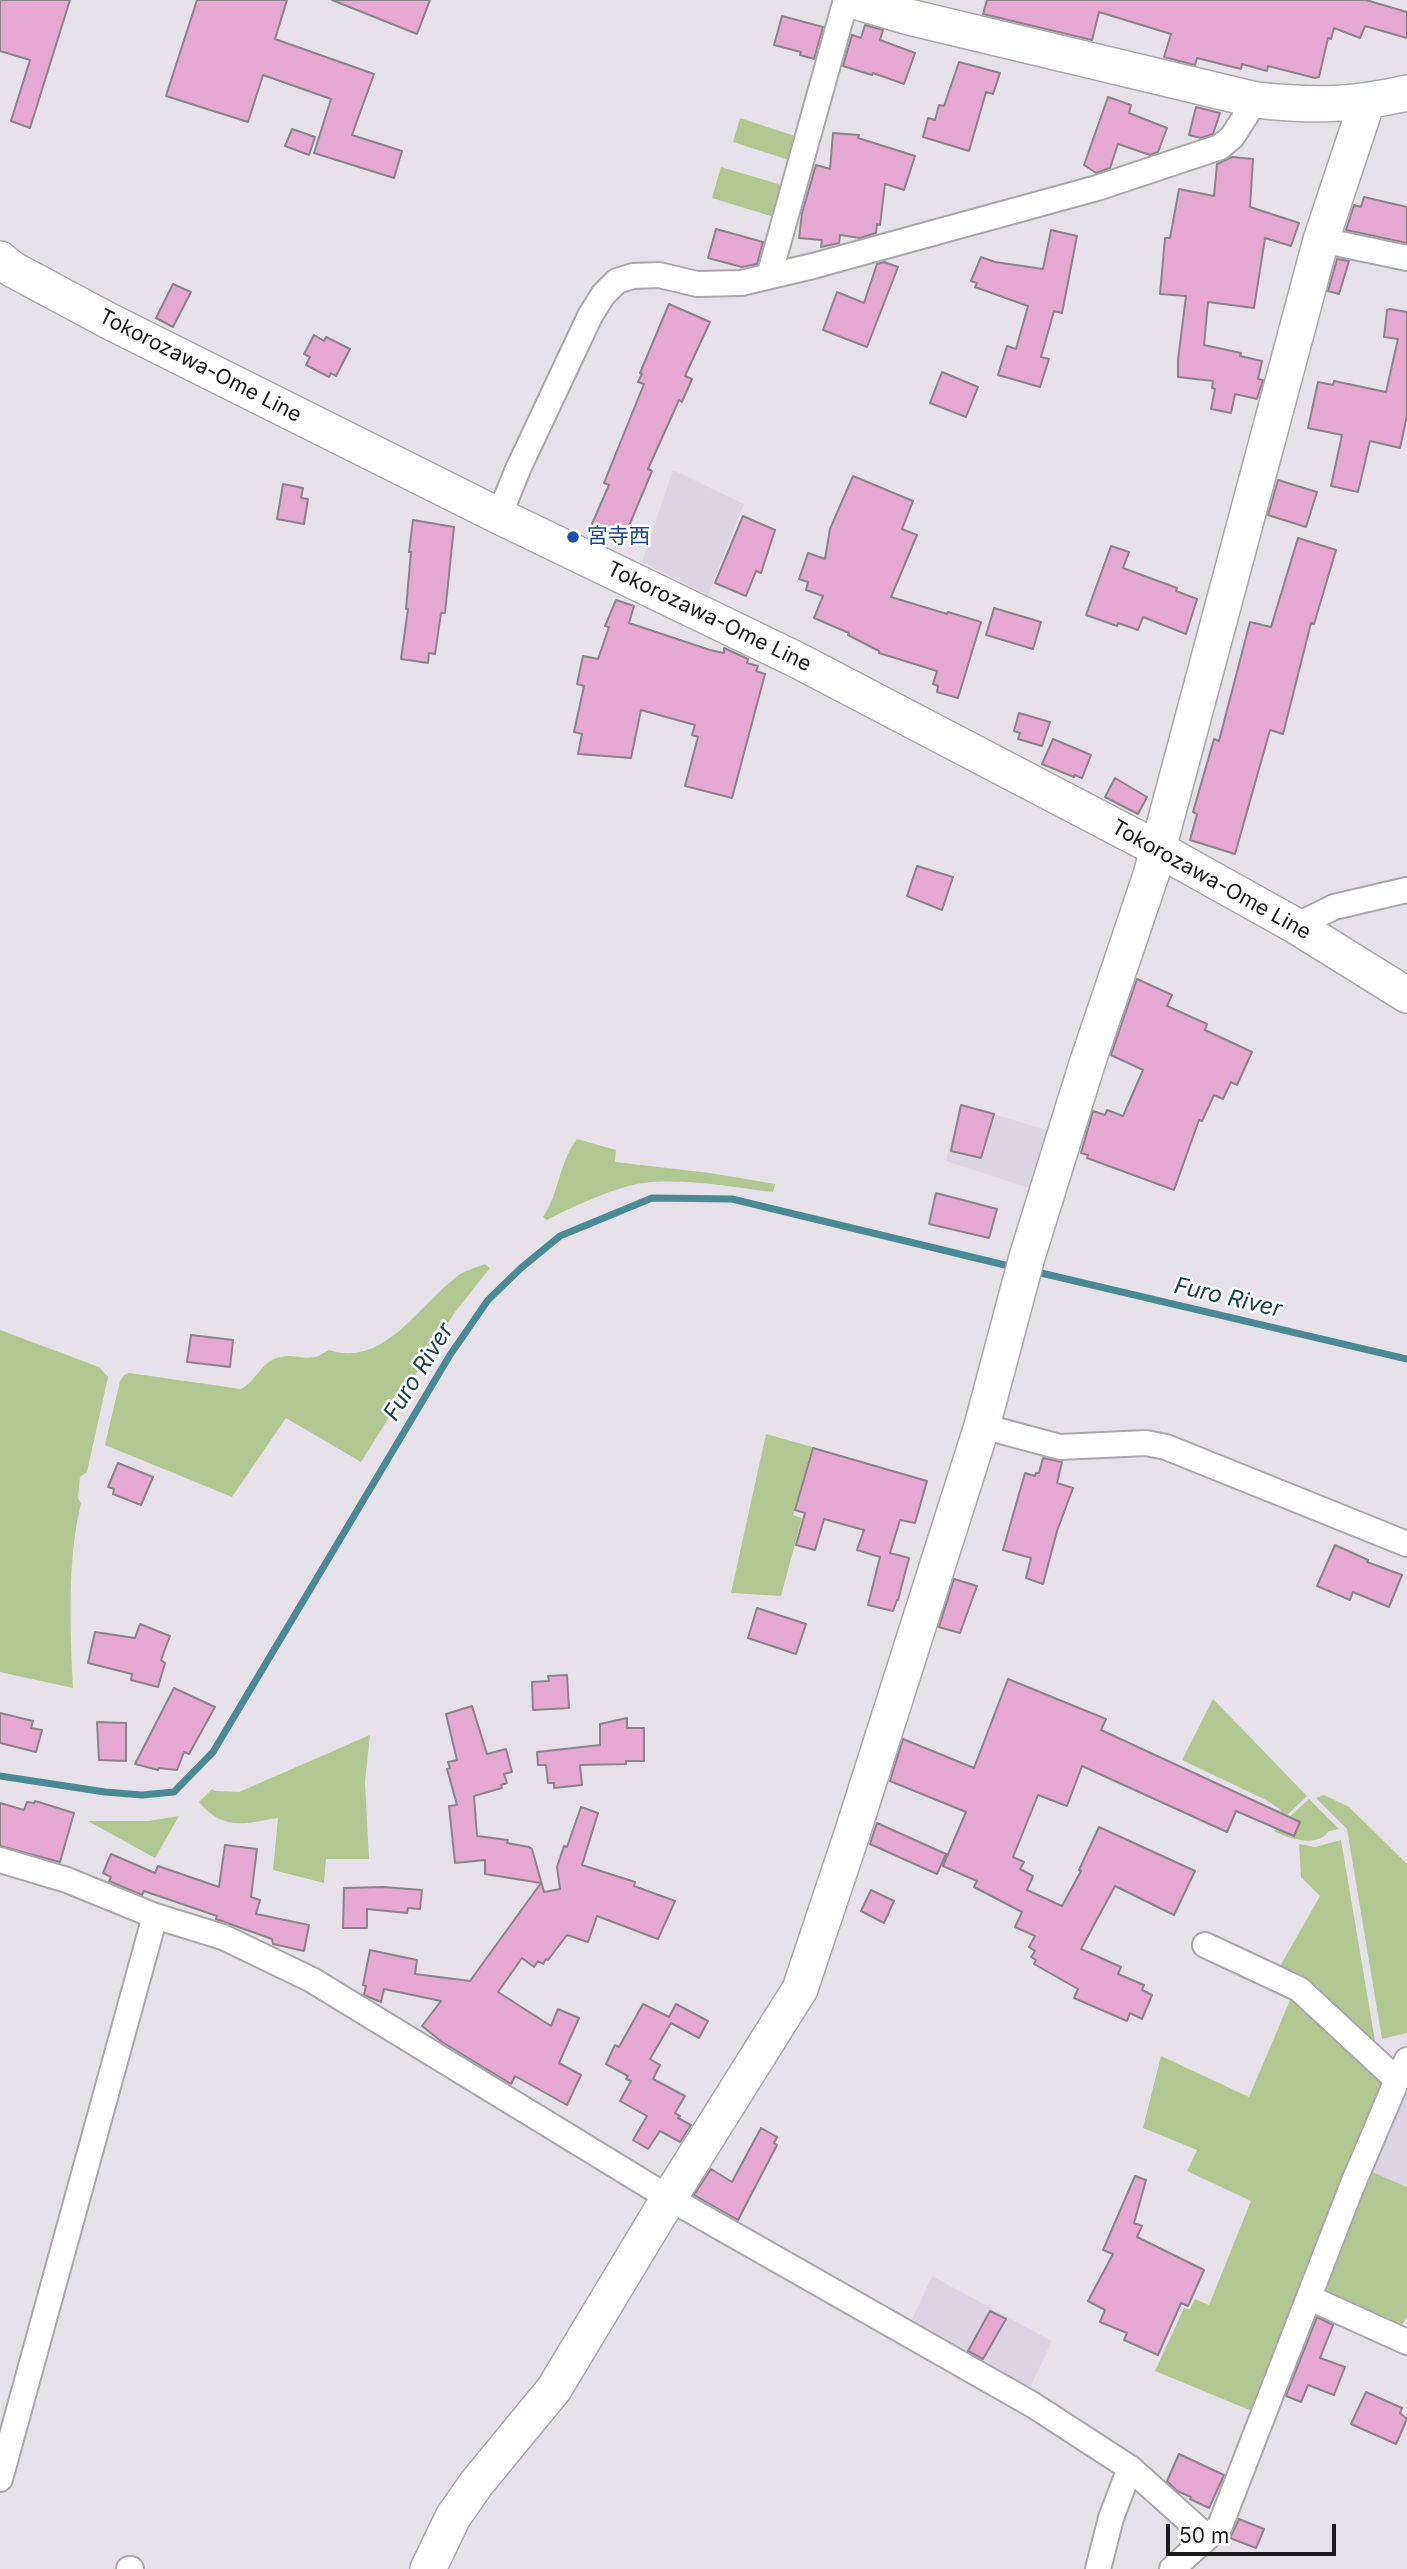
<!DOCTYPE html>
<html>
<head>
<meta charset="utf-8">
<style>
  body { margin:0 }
  #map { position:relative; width:1407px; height:2569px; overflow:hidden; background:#e6e1e9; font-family:Inter,sans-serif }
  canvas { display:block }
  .scale { position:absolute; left:1166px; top:2524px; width:170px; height:32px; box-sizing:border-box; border:4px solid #1c1a1d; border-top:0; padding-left:9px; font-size:21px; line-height:24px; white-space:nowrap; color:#1c1a1d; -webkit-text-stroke:5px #fff; paint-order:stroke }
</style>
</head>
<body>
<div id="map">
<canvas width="1407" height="2569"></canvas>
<div class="scale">50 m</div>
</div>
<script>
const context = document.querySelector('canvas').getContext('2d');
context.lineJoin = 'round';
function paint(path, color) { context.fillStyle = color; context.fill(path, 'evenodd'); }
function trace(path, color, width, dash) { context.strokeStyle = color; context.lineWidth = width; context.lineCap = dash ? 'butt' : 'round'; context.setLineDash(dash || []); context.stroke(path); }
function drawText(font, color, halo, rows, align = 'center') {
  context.font = font + ' Inter,"Noto Sans JP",sans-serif'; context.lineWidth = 5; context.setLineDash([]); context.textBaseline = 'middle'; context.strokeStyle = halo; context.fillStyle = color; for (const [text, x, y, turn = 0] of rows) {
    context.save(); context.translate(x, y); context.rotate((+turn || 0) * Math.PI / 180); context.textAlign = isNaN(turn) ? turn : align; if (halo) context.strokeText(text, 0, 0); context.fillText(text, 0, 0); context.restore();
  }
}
const built = new Path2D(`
  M673,470l71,34 -36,91 -66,-33z
  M961,1104l92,28 -18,58 -89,-29z
  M1407,2083v104l-37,-16z
  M932,2276l120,65 -23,49 -120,-64z`);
const green = new Path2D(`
  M740,118l58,19 -6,24 -59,-19z
  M721,167l64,19 -8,32 -65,-20z
  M577,1139l39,11 -1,12 95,11 65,11 -2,8c-43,-5 -87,-14 -130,-9 -25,3 -74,25 -96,37l-4,-3c16,-23 16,-55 34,-78z
  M485,1264l5,4 -35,44 -94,150 -75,-44 -54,79 -127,-52 15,-64 4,-6 5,-2 112,16c14,-7 19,-24 33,-30 16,-7 26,1 40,-2 4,0 11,-5 15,-7 54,18 90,-44 126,-72 8,-7 20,-10 30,-14z
  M0,1330l99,37 9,10 -21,95 -7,5 -2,21 3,5c-14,59 -11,125 -8,185l-73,-16z
  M766,1434l46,13 -19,68 9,3 -21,78 -50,-3z
  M1213,1699l94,97 -23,22 -3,2v-10l-15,-10 -84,-40z
  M370,1735l-5,47 4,77h-43l-2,24 -51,-13 5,-52c-32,5 -54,14 -79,-16l13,-13 3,2 24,1z
  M1324,1795l25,12 58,57v169l-25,6 -35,-210 -31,-31z
  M1309,1799l30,30 -10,2c-12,17 -40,8 -55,0z
  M179,1816l-24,42 -67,-37h61z
  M1341,1840l34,201 -3,1 -93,-74 41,-72 -19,-19 -2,-33 16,3z
  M1291,1998l88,79 2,9 -129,325 -97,-40 29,-63 6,1 5,-10 14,6 42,-104 -64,-30 10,-21 -54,-22 18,-72 88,41z
  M1370,2171l37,16v130l-8,13 -73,-32 -4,-11z`);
const stream = new Path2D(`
  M1041,1273l366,86
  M0,1776l105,16 37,3 32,-3 39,-40 237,-397 38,-55 33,-32 39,-32 92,-38 80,1 281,68`);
const building = new Path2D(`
  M0,0h70l-40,128 -19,-7 19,-61 -30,-9z
  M197,0h90l-12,39 99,35 -22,61 50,16 -8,27 -80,-25 17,-54 -68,-24 -15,47 -82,-26z
  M332,0h98l-13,34z
  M987,0h379l41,12v26l-42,-12 -5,12 -26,-10 -3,11 -3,-1 -9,39 -4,1 -47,-12 -1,5 -25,-7 -1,5 -44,-11 -2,7 -31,-8 7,-23 -72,-22 -7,28 -109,-26z
  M782,16l41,11 -9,32 -14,-4 1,-3 -27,-7z
  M865,25l18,5 -3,10 35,13 -11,31 -31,-11 -1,2 -29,-9 9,-31 9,3z
  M959,62l41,11 -7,21 -7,-2 -17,59 -46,-14 5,-19 7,2 4,-15 5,1z
  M1108,97l23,8 -2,8 38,15 -9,24 -8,3 -32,-11 -8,24 -14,5 -12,-8z
  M1196,107l24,6 -7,21 -12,4 -12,-3z
  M292,129l23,8 -6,18 -24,-9z
  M833,133l26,2 -1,3 57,18 -11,34 -19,-6 -5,41 -3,-1 -1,9 -16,5 -20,-3 -1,8 -18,4 1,-7 -23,-2 3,-25 14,-48 14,4z
  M1232,157l21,2 -3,48 49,16 -8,23 -26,-8 -11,70 -46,-6 -4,43 37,8 -1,3 22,5 -4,18 5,1 -6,19 -22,-5 -4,19 -20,-4 4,-20 -3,-1 1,-7 -35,-4v-17l8,-64 -26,-2 5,-56h5l9,-49 35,7 3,-32z
  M1364,197l43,10v36l-61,-13 8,-25 7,2z
  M716,229l47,13 -6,22 -15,3 -34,-9z
  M1051,230l26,6 -15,77 -8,-2 -13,46 8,2 -9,28 -42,-12 9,-29 9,3 12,-43 -53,-19 2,-4 -6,-2 10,-24 14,5 48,7z
  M1337,259l12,2 -10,33 -11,-3z
  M884,262l14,5 -31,80 -44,-17 14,-38 27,11 13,-39z
  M173,284l18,8 -18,35 -17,-9z
  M669,304l41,18 -25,54 7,3 -10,23 -3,-2 -31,69 4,2 -29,69 -32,-14 18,-41 -5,-2 40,-99 -6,-2 4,-8 -2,-1z
  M1390,309l17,3v104l-7,32 -30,-7 -12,51 -27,-6 11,-51 -34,-7 10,-46 15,3 1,-4 52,11 12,-53 -14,-2 3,-27z
  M314,335l10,6 2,-4 24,12 -14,27 -5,-3 -2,4 -23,-12 4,-8 -6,-3z
  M942,372l36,15 -12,30 -36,-14z
  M853,476l60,25 -11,28 15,6 -26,62 56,17 1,-2 33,10 -23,76 -21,-6 1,-6 -5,-2 4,-13 -58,-18v-2l-31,-16 1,-2 -35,-15 9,-22 -17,-6 2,-8 -9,-3 9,-26 17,6 5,-30z
  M1278,480l39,12 -11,35 -38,-12z
  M283,484l20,4 -2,10 7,1 -4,25 -27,-5z
  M743,516l32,14 -14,43 -5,-2 -10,25 -31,-13z
  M413,520l41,7 -9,86h-4l-6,41 -6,-1 -1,10 -27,-4 7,-50h-2l5,-57h-2z
  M1298,538l38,12 -22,74 -3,-1 -28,111 -13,-4 -35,124 -45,-14 7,-26 -4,-2 21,-73 5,2 31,-119 21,5z
  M1111,546l18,6 -6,16 54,20 -1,3 21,8 -11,35 -43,-17 -5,13 -20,-7 -1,3 -31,-11z
  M616,600l18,6 -5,17 81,27 14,3v-5l24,11 -1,4 11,3 -2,5 9,3 -33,124 -47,-12 13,-49 -6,-2 3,-10 -54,-15 -10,48 -53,-4 4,-20 -8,-2 10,-46 -7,-2 6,-28 15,3 11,-32 -4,-1z
  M994,608l47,14 -8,27 -47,-14z
  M1019,713l31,9 -8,24 -24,-7 2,-6 -6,-2z
  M1053,739l38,16 -9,23 -7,-3 -1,2 -32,-13z
  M1115,778l32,19 -9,17 -33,-17z
  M917,866l36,11 -11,33 -35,-14z
  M1137,979l35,16 -5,11 40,18 -2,6 47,22 -15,33 -6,-3 -8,17 -9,-4 -12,26 -3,-1 -25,70 -87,-32 1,-3 -7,-2 12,-42 12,4 2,-5 16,6 20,-46 -32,-15z
  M961,1105l33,9 -13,44 -30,-7z
  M936,1193l61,16 -8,29 -60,-14z
  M191,1335l42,5 -3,27 -43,-5z
  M813,1448l114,33 -12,42 -15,-3 -10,33 19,5 -11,42h-1l-4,11 -25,-6 12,-48 -23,-7 7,-20 -40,-11 -9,31 -19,-5 9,-32 -10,-3z
  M1043,1458l19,4 -5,21 16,5 -16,43 -14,53 -17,-6 5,-20 -28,-8 22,-77 10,3 1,-3h3z
  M118,1463l35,14 -12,28 -28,-11 1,-5 -6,-2z
  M1335,1545l33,15 -1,2 35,13 -13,32 -36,-15 -3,8 -33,-14z
  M954,1579l23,7 -17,47 -21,-6z
  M757,1608l49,16 -10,30 -48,-16z
  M140,1624l30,12 -9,24 4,3 -7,24 -27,-7 1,-6 -44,-11 7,-31 40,6z
  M567,1675l2,33 -36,2 -1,-28 17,-1 -1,-5z
  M1008,1679l98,40 -5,11 199,92 -6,14 -58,-25 -9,21 -145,-66 -15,40 -29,-11 -25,62 11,5 -4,7 13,7 -6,14 35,16 19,-35 -2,-1 20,-43 96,44 -21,44 -59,-29 -34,63 40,18 -3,7 26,11 -2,5 10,5 -10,24 -12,-6 -3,8 -53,-23 4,-9 -44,-25 2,-4 -5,-3 4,-6 -6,-4 6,-11 -20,-9 7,-15 -48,-25 3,-6 -34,-15 23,-54 -76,-31 13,-42 71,29z
  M174,1688l41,19 -26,47 -5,-2 -7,18 -18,-2 -1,2 -23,-6z
  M472,1706l15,48 19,-5 6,23 -8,2 3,9 -6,2 1,3 -28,8 3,40 31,4 -1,3 22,4 3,2 12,43 16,-3 -3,-22 7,-21 3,1 14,-40 17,6 -16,52 53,17 -1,4 41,15 -17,38 -61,-23 -9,26 -21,-7 -19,25 -2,-1 -3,5 -5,-3 -4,6 -12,-9 -24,34 53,34 7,-17 21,9 -20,45 22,12 -14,30 -52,-29 -4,8 -69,-42 -20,-16 19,-25 -57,-12 -3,13 -17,-7 2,-9 -3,-1 7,-35 47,10 -2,14 55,7 71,-98 -56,-9v-14l-30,3 -6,-57 8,-1 -10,-36 3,-1 -2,-6 9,-2 -11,-46z
  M0,1713l33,8 -2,7 11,2 -6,22 -36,-9z
  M627,1718v10h17v33h-18v3l-46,1 2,20 -28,3v-5h-6l-2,-18h-8l-1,-13 63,-7v-21z
  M97,1722l29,1v38l-27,-1z
  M35,1801l39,12 -14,49 -60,-16v-43l24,7 3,-8 7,1z
  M877,1823l69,31 -9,20 -67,-30z
  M225,1845l32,4 -6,48 9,3 -4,14 53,11 -5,26 -31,-7 -1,-5 -56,-20 1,-3 -73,-25 -2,4 -33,-14 2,-4 -8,-4 8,-19 44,19 3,-7 61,21z
  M383,1887l39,3 -2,19 -12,-1 -1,5 -40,-4v19h-24l1,-40z
  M871,1890l23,11 -10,22 -23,-12z
  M643,2004l26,13 7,-13 32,17 -9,17 -28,-15 -21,36 10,6 -7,14 32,17 -10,17 5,3 -2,2 13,7 -11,17 -20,-11 -12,18 -15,-9 14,-24 -27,-15 11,-20 -5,-2 2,-3 -22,-12 9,-19 4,2z
  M761,2128l16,9 -3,6 3,2 -39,75 -44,-25 17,-26 21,13z
  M1135,2176l11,4 -12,43 8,3 -5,11 67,33 -16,36 -7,-3 -23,52 -34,-15 3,-7 -27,-11 5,-12 -17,-9 25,-47 -10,-4z
  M990,2311l16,8 -23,40 -15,-8z
  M1317,2317l16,8 -13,33 25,9 -11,28 -26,-10 -7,17 -15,-6z
  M1366,2392l36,16 -2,5 7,6 -11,25 -45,-20z
  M1179,2454l45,21 -15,33 -19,-9 1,-2 -14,-6 -10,-10z
  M1239,2519l25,10 -8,19 -26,-10z`);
const street = new Path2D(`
  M1321,240l86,18
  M769,276l77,-276
  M499,516l19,-47 72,-153 13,-21 14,-14 16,-5 26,-1 38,9 44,-1 72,-17 284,-78 123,-41 12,-10 24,-37
  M1296,926l38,-19 73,-17
  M982,1426l78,21 86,-4 20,4 241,97
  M0,1860l67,20 88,36 68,21 89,43 357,218 364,207 97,63 77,69
  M1205,1945l94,44 98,91
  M1310,2298l97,44
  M0,2479l155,-563
  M129,2569h2
  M1098,2569l13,-51 19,-50
  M1172,2569l48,-43 132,-340 45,-106 10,-20`);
const secondary = new Path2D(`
  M851,0l58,17 347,83c57,6 94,6 151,-7
  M0,259l12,10 97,52 390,195 298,144 361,189 138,77 111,69
  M428,2569l25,-52 23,-33 78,-95 115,-191 131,-209 52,-155 130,-408 45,-169 60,-193 64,-189 170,-635 46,-138`);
const markers = [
  [573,537,7,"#1a4fb4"]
];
const streetNames = [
  ["Tokorozawa-Ome Line",200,366,27],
  ["Tokorozawa-Ome Line",709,617,26],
  ["Tokorozawa-Ome Line",1211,880,29]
];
const transitNames = [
  ["宮寺西",587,537]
];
const waterNames = [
  ["Furo River",1228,1298,13],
  ["Furo River",419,1372,-58]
];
paint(built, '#ddd4e3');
paint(green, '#b2c691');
trace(stream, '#4b8a95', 7);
paint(building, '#e5a8d0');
trace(building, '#8b8388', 2);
trace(street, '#aba6ae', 28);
trace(secondary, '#aba6ae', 38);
trace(street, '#fff', 24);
trace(secondary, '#fff', 35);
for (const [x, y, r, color] of markers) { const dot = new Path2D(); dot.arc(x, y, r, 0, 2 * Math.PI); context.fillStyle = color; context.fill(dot); trace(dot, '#fff', 2.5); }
drawText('21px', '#1c1a1d', '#fff', streetNames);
drawText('21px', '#164399', '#fff', transitNames, 'left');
drawText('italic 23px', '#184249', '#fff', waterNames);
</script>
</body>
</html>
